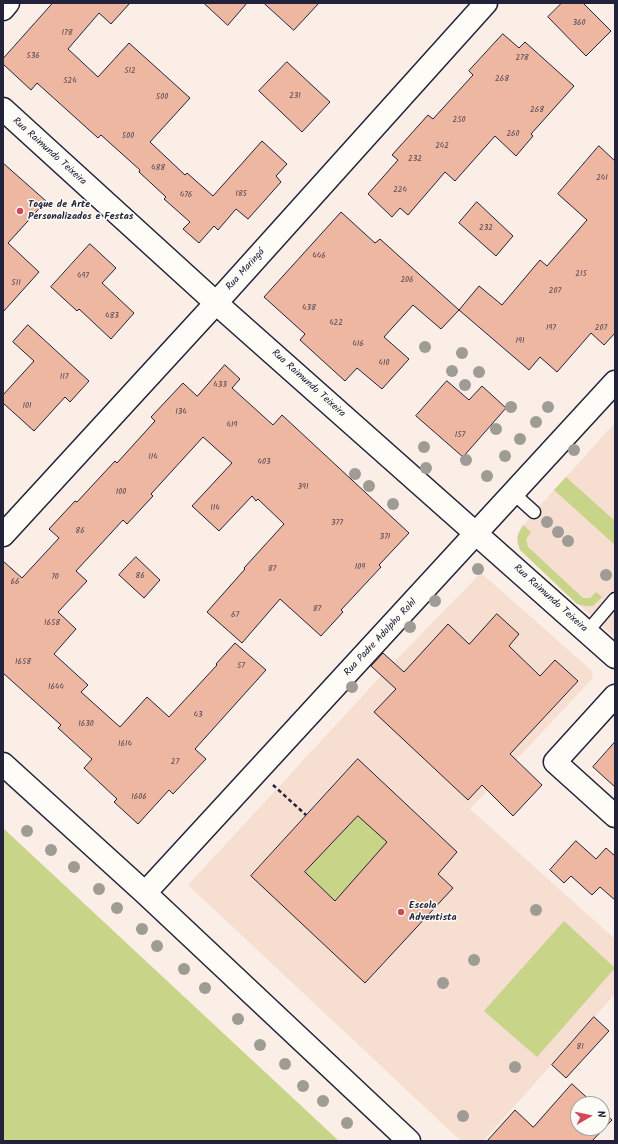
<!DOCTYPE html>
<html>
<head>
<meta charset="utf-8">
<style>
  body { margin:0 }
  #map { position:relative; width:618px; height:1144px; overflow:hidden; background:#faeee6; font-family:Kalam,sans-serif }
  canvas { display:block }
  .frame { position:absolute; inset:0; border:4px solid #22223b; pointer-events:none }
  .north { position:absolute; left:570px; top:1096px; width:40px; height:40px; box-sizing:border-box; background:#fdfcf7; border:1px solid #a5a5ac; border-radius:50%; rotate:81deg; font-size:11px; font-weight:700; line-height:16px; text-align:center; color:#22223b }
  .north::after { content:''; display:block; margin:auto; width:14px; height:18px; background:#d1495b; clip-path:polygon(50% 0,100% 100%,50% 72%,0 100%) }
</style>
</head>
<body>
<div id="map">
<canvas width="618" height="1144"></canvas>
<div class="frame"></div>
<div class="north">N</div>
</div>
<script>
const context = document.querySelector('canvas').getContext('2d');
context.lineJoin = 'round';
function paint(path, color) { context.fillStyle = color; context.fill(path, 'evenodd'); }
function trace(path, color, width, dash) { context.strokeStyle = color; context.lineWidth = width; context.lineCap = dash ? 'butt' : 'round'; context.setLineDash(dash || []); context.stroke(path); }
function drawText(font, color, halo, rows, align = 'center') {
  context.font = font + ' Kalam,sans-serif'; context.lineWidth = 3; context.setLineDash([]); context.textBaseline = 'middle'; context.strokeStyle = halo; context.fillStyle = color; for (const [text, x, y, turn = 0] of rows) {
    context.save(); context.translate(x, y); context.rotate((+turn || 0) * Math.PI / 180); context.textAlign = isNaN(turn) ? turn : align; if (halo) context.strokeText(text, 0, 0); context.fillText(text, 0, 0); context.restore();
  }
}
const built = new Path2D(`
  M615,423v215l-95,-88 -3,-9v-7l17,-22z
  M481,573l110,97 2,4 -1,5 -122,130 145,130v55l-132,147h-22l-273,-256 193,-209 -10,-10 11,-14 12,10z`);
const green = new Path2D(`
  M566,477l49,44v24l-61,-55z
  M523,525l8,7 -5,7 2,8 55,51h7l6,-6 6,5 -9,9h-8l-8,-2 -57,-54c-4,-12 -3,-14 3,-25z
  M358,815l61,55 -46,-12 -38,43 -30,-29z
  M3,828l336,313h-336z
  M564,921l51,47 -78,89 -53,-46z`);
const building = new Path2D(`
  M53,3h77l-19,21 -12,-11 -31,36 30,28 31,-34 61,55 -40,44 35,33 2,-2 26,23 49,-55 25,23 -11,12 5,6 -33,37 -12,-10 -18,21 -4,-4 -15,17 -16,-14 7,-7 -26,-23 2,-2 -27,-25 1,-2 -39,-35 -3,3 -61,-55 -6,7 -28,-26v-5z
  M204,3h43l-19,22z
  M264,3h55l-25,27z
  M562,3h21l28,28 -25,25 -38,-39z
  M503,34l16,14 6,-6 49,44 -43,48 2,2 -17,20 -21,-20 -40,45 -10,-9 -37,43 -8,-7 -8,9 -24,-23 30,-34 -6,-5 36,-40 5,4 40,-44 -4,-4z
  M287,62l43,40 -28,30 -43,-41z
  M599,146l16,15v172l-11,12 -13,-12 -34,39 -17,-15 -11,13 -70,-60 -18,19 -28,-24 -29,32 25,22 -27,30 -25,-21 -12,13 -45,-41 5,-6 -41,-37 77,-85 34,31 5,-4 79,71 20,-24 23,19 38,-45 7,6 40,-46 -29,-26z
  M3,163l43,38 -38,42 31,29 -36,40z
  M477,202l36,34 -17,20 -37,-33z
  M90,244l26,24 -14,15 32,30 -23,26 -32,-30 -2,2 -26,-24z
  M28,325l61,56 -19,21 -5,-5 -31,34 -31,-28v-8l31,-34 -21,-19z
  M225,365l15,14 -8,9 41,37 9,-10 127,118 -30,32 2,2 -40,43 2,2 -22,24 -41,-37 -38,44 -35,-31 38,-43 -1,-1 40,-44 -26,-25 -2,2 -4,-5 -33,35 -27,-25 40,-43 -29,-26 -52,57 2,2 -26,28 -4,-4 -47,51 11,10 -29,31 18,17 -22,25 34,31 -7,7 39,35 27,-30 22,20 48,-52 -1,-1 19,-21 31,27 -71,79 11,10 -33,35 -4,-4 -31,34 -24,-22 3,-3 -33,-31 8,-9 -34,-31 3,-3 -58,-52v-112l19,17 37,-40 -10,-9 26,-28 2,1 38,-41 2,2 38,-42 -4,-4 32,-34 14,13z
  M447,381l22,19 13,-14 24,22 -43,49 -47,-41z
  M136,557l24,23 -16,18 -25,-23z
  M497,614l22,20 -10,12 31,30 15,-16 23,21 -68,73 32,31 -29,31 -31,-31 -14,15 -94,-88 22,-23 -25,-23 12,-13 21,19 44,-48 21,20z
  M615,742v45l-22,-20z
  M358,759l99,93 -19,22 15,14 -88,95 -114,-107zM358,816l29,26 -52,59 -30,-29z
  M576,841l20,18 10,-11 9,8v44l-15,-13 -8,8 -21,-19 -7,7 -14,-13z
  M594,1017l15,14 -43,47 -14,-13z
  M572,1084l22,20h-16v24h24v-17l10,9 -20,21h-105l28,-31 18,17z`);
const path = new Path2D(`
  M273,785l33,30`);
const lane = new Path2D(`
  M513,493l21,19
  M587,632l28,-33`);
const street = new Path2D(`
  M3,9l5,-6
  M3,109l213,194 399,354
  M3,535l213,-232 270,-300
  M615,696l-60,66 60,54
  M3,764l142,129 264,248
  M145,893l470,-511`);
const trees = [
  [425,347],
  [462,353],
  [452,371],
  [479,372],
  [465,385],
  [511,407],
  [548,407],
  [536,422],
  [496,429],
  [520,439],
  [424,447],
  [574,450],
  [505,456],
  [466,460],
  [426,468],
  [355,474],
  [487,476],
  [369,486],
  [393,504],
  [547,522],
  [558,532],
  [568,541],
  [478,569],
  [606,575],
  [435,601],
  [410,627],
  [352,687],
  [27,831],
  [51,850],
  [74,867],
  [99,889],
  [117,908],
  [536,910],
  [142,929],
  [157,946],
  [474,960],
  [184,969],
  [443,983],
  [205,988],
  [238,1019],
  [260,1045],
  [285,1064],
  [515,1067],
  [303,1086],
  [323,1101],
  [463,1116],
  [347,1123]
];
const markers = [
  [20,211,4,"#d1495b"],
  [401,912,4,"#d1495b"]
];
const numberNames = [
  ["360",579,24],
  ["178",67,34],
  ["536",33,57],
  ["278",522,59],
  ["512",130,72],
  ["268",502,80],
  ["524",70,82],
  ["231",295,97],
  ["500",162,98],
  ["268",537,111],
  ["250",459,121],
  ["260",513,135],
  ["500",128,137],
  ["242",442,147],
  ["232",415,160],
  ["488",158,169],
  ["241",602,179],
  ["224",400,191],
  ["185",241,195],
  ["476",186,196],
  ["232",486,229],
  ["446",319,257],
  ["215",581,275],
  ["497",83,277],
  ["206",407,281],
  ["511",16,284],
  ["207",555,292],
  ["438",309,309],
  ["483",112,317],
  ["422",336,324],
  ["197",551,329],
  ["207",601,329],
  ["191",520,342],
  ["416",358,345],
  ["410",384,364],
  ["117",64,378],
  ["433",220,386],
  ["101",27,407],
  ["134",181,413],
  ["419",232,426],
  ["157",460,436],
  ["114",153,458],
  ["403",264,463],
  ["391",303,488],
  ["100",121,493],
  ["114",215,509],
  ["377",337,524],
  ["86",80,532],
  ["371",385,538],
  ["109",360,568],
  ["87",272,570],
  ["86",140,577],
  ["70",55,578],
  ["66",15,583],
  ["87",317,610],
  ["67",235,616],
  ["1658",52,624],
  ["1658",23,663],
  ["57",241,667],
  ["1644",56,688],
  ["43",198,716],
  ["1630",86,725],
  ["1614",125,745],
  ["27",175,763],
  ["1606",139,798],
  ["81",580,1048]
];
const streetNames = [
  ["Rua Raimundo Teixeira",49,152,42],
  ["Rua Maringá",246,270,-48],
  ["Rua Raimundo Teixeira",308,384,42],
  ["Rua Raimundo Teixeira",550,599,42],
  ["Rua Padre Adolpho Rohl",381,638,-47]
];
const poiNames = [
  ["Toque de Arte",28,205],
  ["Personalizados e Festas",28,217],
  ["Escola",409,906],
  ["Adventista",409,918]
];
paint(built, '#f6ded1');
paint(green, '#c8d487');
paint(building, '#edb7a1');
trace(building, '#22223b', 1);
trace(lane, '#22223b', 15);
trace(street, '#22223b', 25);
trace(path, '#22223b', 2.5, [4, 3]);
trace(lane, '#fdfcf7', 12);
trace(street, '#fdfcf7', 22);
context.fillStyle = '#9f9b95';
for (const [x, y] of trees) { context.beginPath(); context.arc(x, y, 6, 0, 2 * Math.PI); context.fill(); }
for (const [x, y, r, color] of markers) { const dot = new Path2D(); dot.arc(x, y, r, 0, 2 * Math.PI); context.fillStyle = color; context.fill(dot); trace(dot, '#fdfcf7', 1.5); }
drawText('8px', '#554754', null, numberNames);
drawText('10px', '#22223b', '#fdfcf7', streetNames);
drawText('bold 10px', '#22223b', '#fdfcf7', poiNames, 'left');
</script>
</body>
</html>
